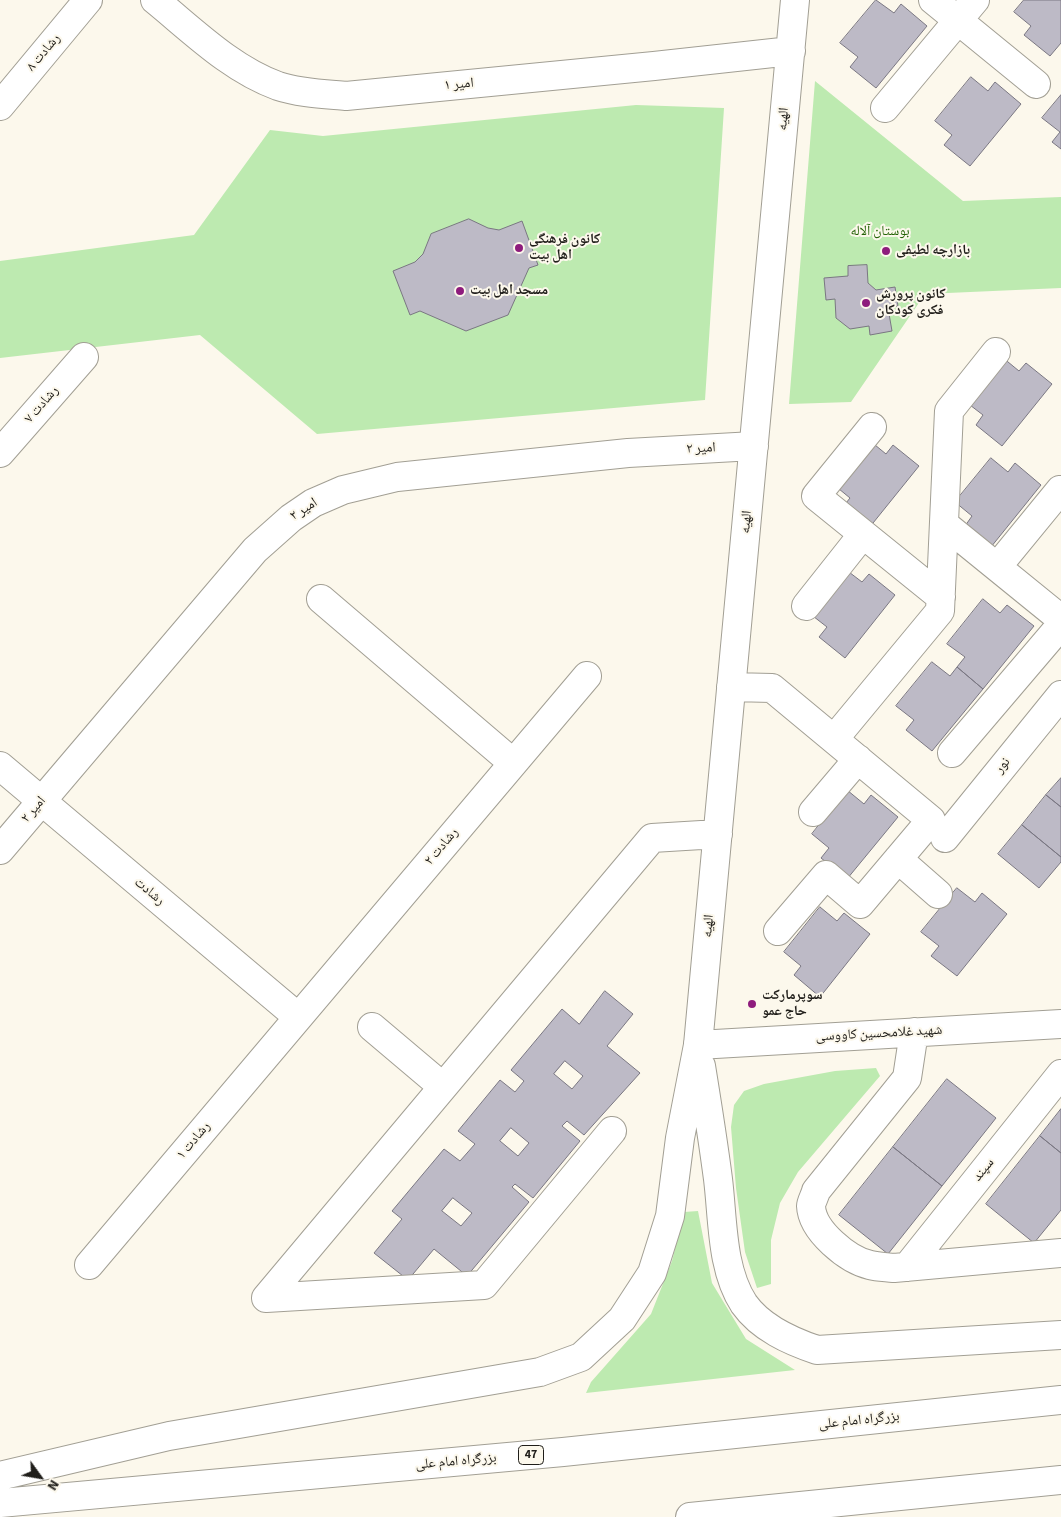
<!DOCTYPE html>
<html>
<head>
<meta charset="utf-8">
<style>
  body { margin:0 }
  #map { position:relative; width:1061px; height:1517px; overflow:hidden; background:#fcf8ec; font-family:"Source Sans 3",sans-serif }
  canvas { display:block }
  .north { position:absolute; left:15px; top:1452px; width:50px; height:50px; -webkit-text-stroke:4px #fcf8ec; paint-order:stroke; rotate:122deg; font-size:14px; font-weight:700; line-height:20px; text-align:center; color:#201e1a }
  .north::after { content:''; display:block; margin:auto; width:18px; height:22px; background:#201e1a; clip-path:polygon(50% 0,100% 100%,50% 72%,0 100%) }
</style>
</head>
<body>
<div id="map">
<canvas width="1061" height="1517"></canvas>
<div class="north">N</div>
</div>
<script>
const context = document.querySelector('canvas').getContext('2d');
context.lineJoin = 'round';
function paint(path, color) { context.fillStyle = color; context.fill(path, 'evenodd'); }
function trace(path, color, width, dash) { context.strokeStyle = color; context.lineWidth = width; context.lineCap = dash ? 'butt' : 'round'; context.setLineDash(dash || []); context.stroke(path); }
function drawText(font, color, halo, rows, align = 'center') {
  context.font = font + ' "Source Sans 3","Noto Naskh Arabic",sans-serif'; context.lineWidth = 4; context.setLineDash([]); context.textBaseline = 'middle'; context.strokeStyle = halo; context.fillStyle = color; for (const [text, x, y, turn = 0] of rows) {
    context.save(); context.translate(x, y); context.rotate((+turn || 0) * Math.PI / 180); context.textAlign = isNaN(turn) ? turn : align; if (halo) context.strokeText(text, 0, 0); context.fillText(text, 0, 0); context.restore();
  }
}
const green = new Path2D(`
  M815,81l148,120 98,-4v91l-136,6 -74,108 -62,2z
  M636,105l88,3 -19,292 -388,34 -117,-99 -200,23v-97l194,-26 76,-105 53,6z
  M876,1068l4,8 -82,96 -18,31 -9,37v44l-14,4 -12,-36 -9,-64 -5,-61 3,-22 10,-14 20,-7 71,-13z
  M698,1211l14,72 34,56 49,31 -209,23 5,-11 60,-68 21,-53 12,-49z`);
const building = new Path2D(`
  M876,0l18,13 7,-9 26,22 -51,62 -26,-21 8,-10 -18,-14z
  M1024,0h37v43l-11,13 -26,-21 7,-9 -17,-14z
  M971,77l17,14 7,-9 26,22 -51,62 -26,-21 8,-10 -17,-14z
  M1061,95v54l-9,-7 8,-10 -18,-14z
  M469,219l19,9 11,2 23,-9 16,44 -9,3 -21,47 -42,16 -46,-20 -10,4 -17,-44 22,-9 8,-8 8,-20z
  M867,265l1,18 8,7 19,-3 3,19 -10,2 4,23 -22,4 -1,-9 -19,3 -14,-11 -1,-19 -9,1 -2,-22 24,-2v-10z
  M1002,357l17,14 7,-8 26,21 -50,62 -26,-21 7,-10 -17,-13z
  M869,440l17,14 7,-9 26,21 -50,62 -27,-20 8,-10 -17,-14z
  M991,458l17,14 7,-9 26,22 -50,62 -26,-21 7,-10 -17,-14z
  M845,569l17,13 7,-8 26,21 -50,63 -26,-21 8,-10 -18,-14z
  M983,599l17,14 7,-8 27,21 -51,63 -26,-22 8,-10 -18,-13z
  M932,662l18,14 7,-9 26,22 -51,62 -26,-21 8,-10 -18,-14z
  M1061,778v29l-15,-12z
  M847,790l17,14 7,-9 27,22 -51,62 -26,-21 8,-10 -17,-14z
  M1046,795l15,12v50l-39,-32z
  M1022,825l39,32v5l-22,26 -41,-34z
  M957,888l18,14 7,-9 25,21 -50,62 -26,-20 8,-10 -18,-14z
  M820,907l17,14 7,-8 26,21 -50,63 -26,-22 7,-9 -17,-14z
  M605,991l28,23 -26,32 33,27 -56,62 -17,-14 -5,5 18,15 -47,57 -18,-14 -3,3 17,15 -62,74 -33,-27 -26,31 -34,-27 28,-34 -10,-8 52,-62 16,12 15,-17 -17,-13 42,-51 15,12 9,-11 -13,-11 51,-61 17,15zM565,1061l18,15 -11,13 -18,-15zM511,1128l18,15 -11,13 -18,-15zM453,1198l19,15 -11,13 -19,-15z
  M947,1079l49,39 -54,68 -49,-39z
  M1061,1109v44l-21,-17z
  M1040,1136l21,17v57l-27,33 -48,-39z
  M893,1147l49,39 -54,68 -49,-39z`);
const minor = new Path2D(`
  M155,0c38,31 76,69 123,86 21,7 46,8 68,10l308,-30 137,-15
  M795,0l-97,1045 363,-21
  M933,0l103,84
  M0,106l88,-106
  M885,108l90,-108
  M872,427l-56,69 125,101
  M0,453l84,-96
  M944,524l117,95
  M997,567l63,-77
  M321,599l192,164
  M806,606l57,-72
  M731,687l41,1 159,132 -71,84 -34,-29 -48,56
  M834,739l106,-128 9,-200 47,-59
  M952,753l109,-128
  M0,766l298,251
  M813,812l45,-53
  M945,838l116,-143
  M0,850l255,-300 36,-32 22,-15 30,-13 54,-13 231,-24 126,-7
  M898,859l40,35
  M372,1027l71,60
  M914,1032l-7,46 -91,113c-1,5 -5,11 -5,15 1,25 37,54 59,59 8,2 16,2 24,3l167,-15
  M89,1265l498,-589
  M907,1267l154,-193
  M266,1298l386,-460 66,-4
  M266,1298l218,-13 128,-154`);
const highway = new Path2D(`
  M701,1066c6,37 12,75 17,113 5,40 3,90 26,125 17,24 46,37 73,46l244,-15
  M0,1476l169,-40 371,-64 41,-15 41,-38 30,-46 18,-57 10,-78 18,-93
  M0,1503l563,-51 498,-52
  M690,1517l371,-37`);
const markers = [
  [519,248,5,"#8e1c7d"],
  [886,251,5,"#8e1c7d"],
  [460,291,5,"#8e1c7d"],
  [866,303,5,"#8e1c7d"],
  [752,1004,5,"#8e1c7d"]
];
const shields = [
  [531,1455,25]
];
const shieldNames = [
  ["47",531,1455]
];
const streetNames = [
  ["رشادت ۸",44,53,-50],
  ["امیر ۱",459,85,-5],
  ["الهیه",784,119,-85],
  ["رشادت ۷",42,405,-49],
  ["امیر ۲",701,449,-3],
  ["امیر ۲",304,510,-33],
  ["الهیه",747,522,-85],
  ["نور",1003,766,-51],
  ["امیر ۲",34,810,-50],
  ["رشادت ۲",442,847,-50],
  ["رشادت",149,892,40],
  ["الهیه",709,926,-85],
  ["شهید غلامحسین کاووسی",879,1034,-3],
  ["رشادت ۱",194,1141,-50],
  ["سپند",984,1170,-51],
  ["بزرگراه امام علی",859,1421,-6],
  ["بزرگراه امام علی",456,1462,-5]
];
const parkNames = [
  ["بوستان آلاله",880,232]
];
const poiNames = [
  ["کانون فرهنگی",529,240],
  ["اهل بیت",529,256],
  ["بازارچه لطیفی",896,251],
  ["مسجد اهل بیت",470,291],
  ["کانون پرورش",876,295],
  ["فکری کودکان",876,311],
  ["سوپرمارکت",762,996],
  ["حاج عمو",762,1012]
];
paint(green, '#bdeab0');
paint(building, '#bdbac6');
trace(building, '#7a7782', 1);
trace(minor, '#a29f94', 30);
trace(highway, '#a29f94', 30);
trace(minor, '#fff', 28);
trace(highway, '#fff', 28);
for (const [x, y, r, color] of markers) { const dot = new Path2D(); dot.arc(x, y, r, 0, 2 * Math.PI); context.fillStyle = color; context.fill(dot); trace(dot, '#fcf8ec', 2); }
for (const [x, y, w] of shields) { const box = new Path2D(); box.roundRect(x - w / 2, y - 9.5, w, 19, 4); context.fillStyle = '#fcf8ec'; context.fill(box); trace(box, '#201e1a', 1); }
drawText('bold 12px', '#201e1a', null, shieldNames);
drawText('14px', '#201e1a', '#fcf8ec', streetNames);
drawText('14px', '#236205', '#fcf8ec', parkNames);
drawText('bold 14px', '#201e1a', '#fcf8ec', poiNames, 'left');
</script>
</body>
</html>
